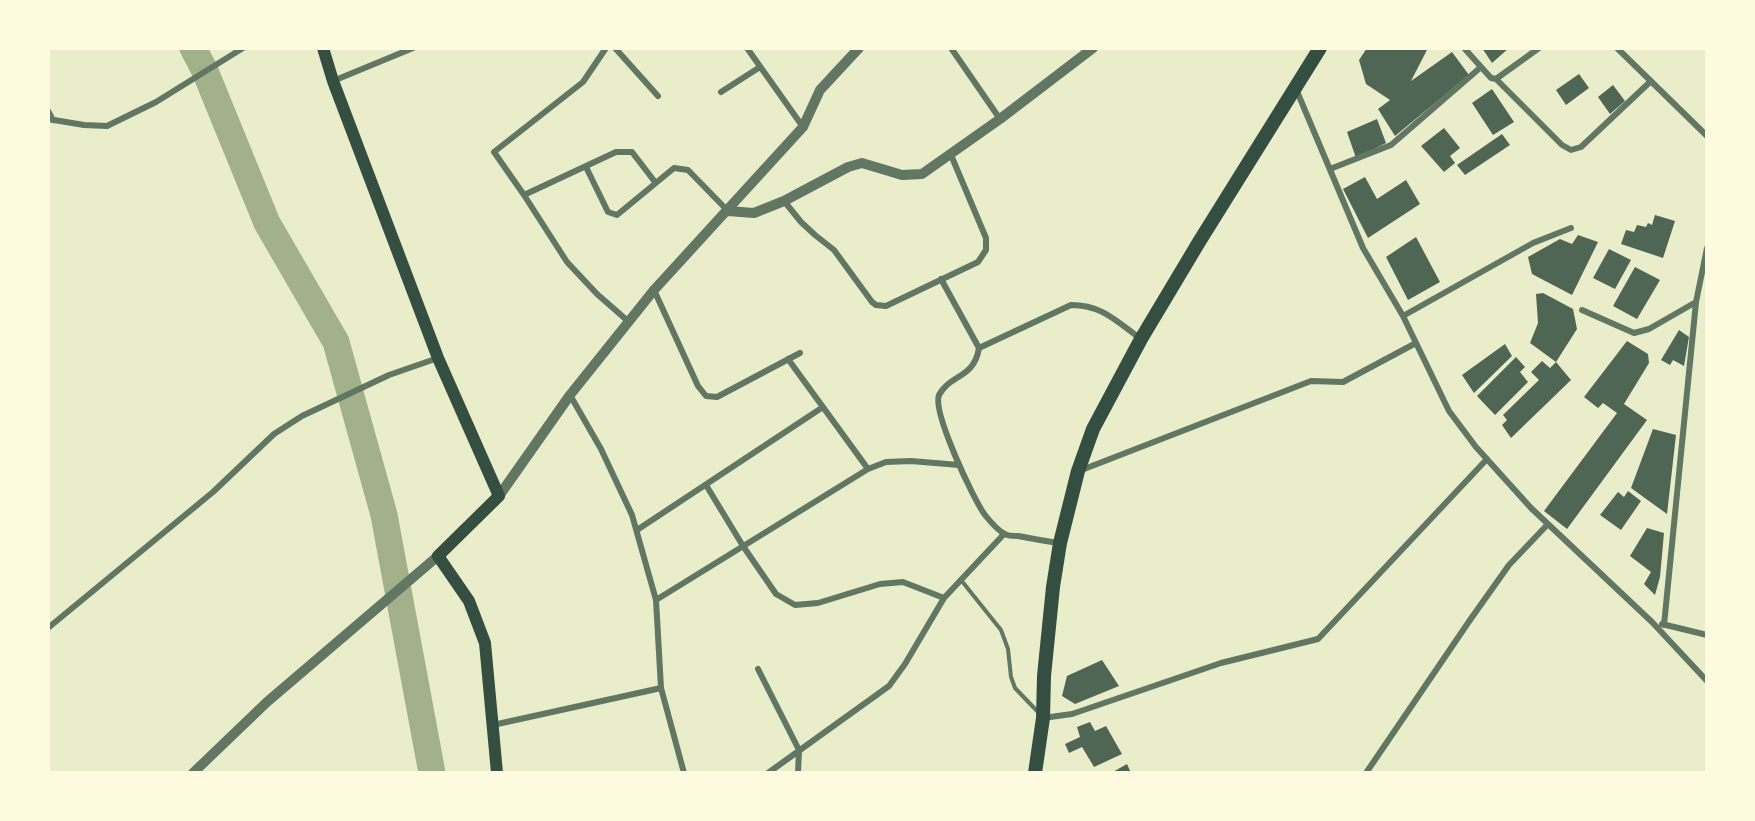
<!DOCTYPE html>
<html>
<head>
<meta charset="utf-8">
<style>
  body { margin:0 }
  #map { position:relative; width:1755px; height:821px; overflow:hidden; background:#e9edc9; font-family:"Work Sans",sans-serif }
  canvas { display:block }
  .frame { position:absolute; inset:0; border:50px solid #fefae0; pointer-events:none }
</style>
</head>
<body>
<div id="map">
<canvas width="1755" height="821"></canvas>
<div class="frame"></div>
</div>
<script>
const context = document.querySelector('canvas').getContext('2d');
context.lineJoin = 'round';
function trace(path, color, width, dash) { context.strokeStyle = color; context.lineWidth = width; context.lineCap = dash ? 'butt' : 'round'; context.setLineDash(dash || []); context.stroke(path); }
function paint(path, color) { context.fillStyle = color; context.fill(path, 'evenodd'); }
const river = new Path2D(`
  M193,48l12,23 62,152 69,119 48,173 48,258`);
const building = new Path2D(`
  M1367,48h61l-17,33 41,-29 17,23 -74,61 -17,-27 12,-9 -24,-16 -7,-24z
  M1482,48h27l-17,15z
  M1579,74l10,14 -23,17 -10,-15z
  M1613,85l12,16 -15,13 -12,-17z
  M1492,89l22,33 -21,13 -21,-32z
  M1377,119l9,24 -30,15 -9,-26z
  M1444,128l16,20 -10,8 5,7 -11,9 -23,-26z
  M1502,134l8,11 -45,30 -8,-10z
  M1365,177l12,22 29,-19 14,24 -52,34 -25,-49z
  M1655,215l20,6 -12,37 -42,-14 5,-14 8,2 3,-7 9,2 2,-4 4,2z
  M1578,235l20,7 -26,53 -40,-21 -4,-17 32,-18 12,5z
  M1416,237l24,45 -32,18 -22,-43z
  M1609,249l22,11 -16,29 -22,-11z
  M1635,267l25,13 -23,39 -24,-13z
  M1543,293l30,16 4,20 -21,33 -26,-19 8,-20 -2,-29z
  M1679,330l10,7 -5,29 -11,-6 -3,5 -9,-5z
  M1627,341l21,13 1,9 -25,41 23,16 -80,109 -23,-18 73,-98 -14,-10 -5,5 -14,-11z
  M1505,344l7,12 -38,37 -12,-18z
  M1516,357l9,10 -5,5 8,10 -33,33 -18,-19z
  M1542,361l8,7 6,-6 15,18 -60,58 -9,-13 5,-5 -4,-5 36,-35 -8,-8z
  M1653,429l23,6 -9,79 -36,-26z
  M1628,491l13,10 -20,29 -21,-15 18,-23 6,5z
  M1647,528l17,5 -4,44 -5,18 -11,-11 7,-12 -21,-16z
  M1102,660l17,26 -44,18 -13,-8 5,-20z
  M1090,722l5,9 11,-5 16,28 -28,13 -12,-20 -13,6 -4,-9 15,-7 -3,-10z
  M1127,764l4,9h-20z`);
const service = new Path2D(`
  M961,580l40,50 7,19 3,28 4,11 23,24`);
const minor = new Path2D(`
  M606,48l-23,34 -89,70 30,43 43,67 30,32 32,28
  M615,48l43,48
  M747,48l56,79
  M951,48l49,71
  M1464,48l27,30 5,1 43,-31
  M1617,48l90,88
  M1496,79l66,66 9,5 10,-3 70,-66
  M333,81l80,-33
  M1296,89l67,159 40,68 46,95 27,36 55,61 121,114 55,59
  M721,92l39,-25
  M48,111l5,9
  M48,119l36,6 23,1 49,-24 87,-54
  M586,167l22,45 9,3 57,-47 14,2 39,40
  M1330,169l61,-24 90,-78
  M524,195l92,-43h16l23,30
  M784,201l17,21 14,13 19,15 38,52 4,3 10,1 92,-44 8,-12v-12l-35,-83
  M941,279l38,69c-5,31 -29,26 -40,47 -7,16 34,104 46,120 4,5 13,16 20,19 3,2 9,2 13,2 14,3 28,5 41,7
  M654,290l44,96 8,10 11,1 83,-44
  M1582,310l52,23 15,-4 47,-27
  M1403,316l130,-73 38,-15
  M979,348l92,-43c32,0 46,17 70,34
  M788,359l80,110
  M1079,471l232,-90 32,1 73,-39
  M706,485l37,61 33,48 19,11 23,-2 62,-19 23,-2 41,16 60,-64
  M637,530l186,-123
  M656,600l212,-131 18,-7 25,-1 48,4
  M1662,624l45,11
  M1664,625l32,-323 11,-54
  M48,628l165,-136 61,-58 28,-18 87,-41 49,-17
  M758,669l41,81 -1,23
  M661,688l23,85
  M1043,718l29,-4 149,-51 97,-24 169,-180
  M493,725l168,-37 -5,-88 -24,-85 -31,-66 -31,-54
  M768,773l121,-87 16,-22 39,-66
  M1366,773l104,-153 39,-55 39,-41`);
const tertiary = new Path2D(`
  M728,211l26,2 30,-12 64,-34 14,-4 40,12 20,-1 78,-55 93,-71
  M499,496l71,-101 84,-105 149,-163 17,-37 39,-42
  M193,773l74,-71 171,-146`);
const secondary = new Path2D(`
  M323,48l10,33 105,277 61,138 -61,60 31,45 16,42 12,130`);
const primary = new Path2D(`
  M1035,773l8,-55 1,-42 9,-89 7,-44 18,-72 15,-42 48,-90 58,-97 121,-194`);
trace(river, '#a3b18a', 27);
paint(building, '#4f6655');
trace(service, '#617663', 4);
trace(minor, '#617663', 6);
trace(tertiary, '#617663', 10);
trace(secondary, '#344e41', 12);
trace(primary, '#344e41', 14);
</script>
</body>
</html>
